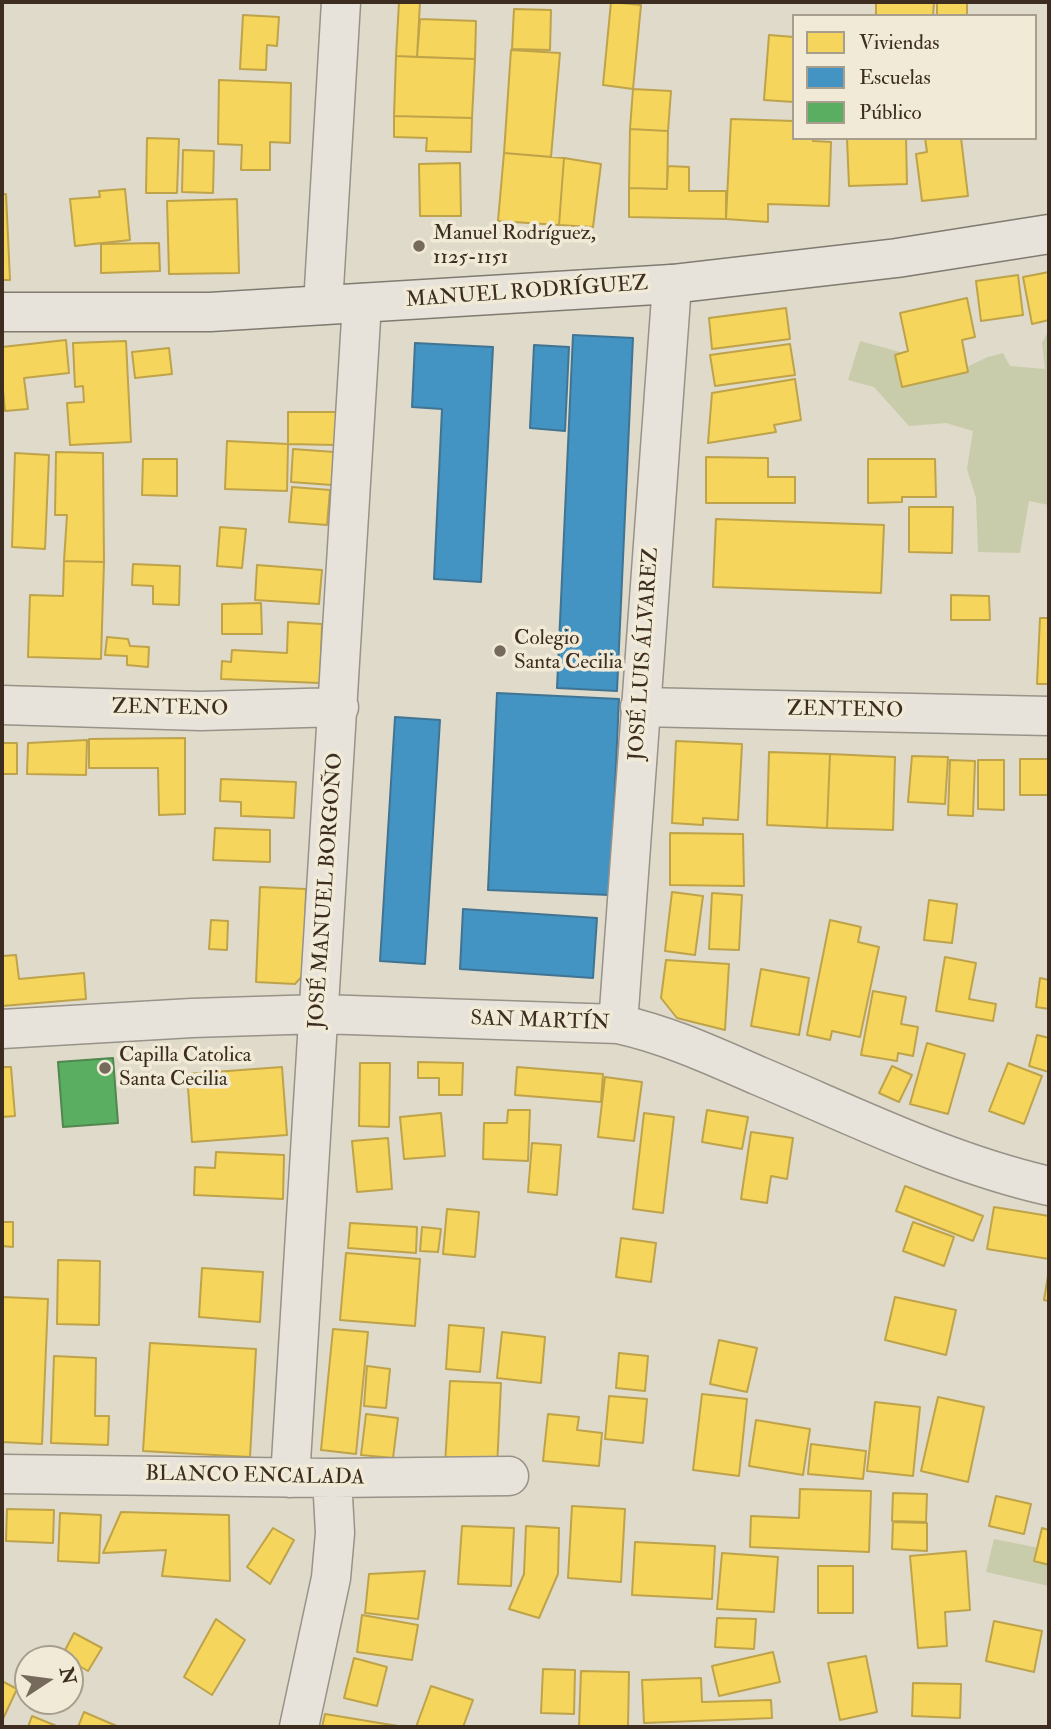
<!DOCTYPE html>
<html>
<head>
<meta charset="utf-8">
<style>
  body { margin:0 }
  #map { position:relative; width:1051px; height:1729px; overflow:hidden; background:#dfdac9; font-family:"IM FELL Double Pica",serif }
  canvas { display:block }
  .frame { position:absolute; inset:0; border:4px solid #3c2d20; pointer-events:none }
  .legend { position:absolute; left:792px; top:14px; width:245px; height:126px; box-sizing:border-box; background:#f0ead6; border:2px solid #a89e8d; margin:0; padding:9px 12px; list-style:none; font-size:21px; color:#3c2d20 }
  .legend li { display:flex; align-items:center; gap:14px; height:35px }
  .legend b { width:35px; border:2px solid #a89e8d }
  .north { position:absolute; left:14px; top:1645px; width:70px; height:70px; box-sizing:border-box; background:#f0ead6; border:2px solid #a89e8d; border-radius:50%; rotate:77deg; font-size:19px; font-weight:700; line-height:28px; text-align:center; color:#3c2d20 }
  .north::after { content:''; display:block; margin:auto; width:24px; height:32px; background:#756a5b; clip-path:polygon(50% 0,100% 100%,50% 72%,0 100%) }
</style>
</head>
<body>
<div id="map">
<canvas width="1051" height="1729"></canvas>
<div class="frame"></div>
<ul class="legend">
<li><b style="height:19px;background:#f6d55c"></b>Viviendas</li>
<li><b style="height:19px;background:#4393c3"></b>Escuelas</li>
<li><b style="height:19px;background:#5aae61"></b>Público</li>
</ul>
<div class="north">N</div>
</div>
<script>
const context = document.querySelector('canvas').getContext('2d');
context.lineJoin = 'round';
function paint(path, color) { context.fillStyle = color; context.fill(path, 'evenodd'); }
function trace(path, color, width, dash) { context.strokeStyle = color; context.lineWidth = width; context.lineCap = dash ? 'butt' : 'round'; context.setLineDash(dash || []); context.stroke(path); }
function drawText(font, color, halo, rows, align = 'center') {
  context.font = font + ' "IM FELL Double Pica",serif'; context.lineWidth = 7; context.setLineDash([]); context.textBaseline = 'middle'; context.strokeStyle = halo; context.fillStyle = color; for (const [text, x, y, turn = 0] of rows) {
    context.save(); context.translate(x, y); context.rotate((+turn || 0) * Math.PI / 180); context.textAlign = isNaN(turn) ? turn : align; if (halo) context.strokeText(text, 0, 0); context.fillText(text, 0, 0); context.restore();
  }
}
const green = new Path2D(`
  M1049,330v175l-20,-4 -9,52 -42,-1 -2,-54 -9,-29 6,-38 -27,-8 -37,3 -35,-39 -26,-7 12,-39 40,11 50,23 38,-18 15,-4 7,13 35,3 -3,-26z
  M994,1539l55,11v36l-63,-14z`);
const homes = new Path2D(`
  M399,2h21l-3,55 -21,-1z
  M611,2l30,3 -8,84 -30,-4z
  M876,2h58l-1,14h-57z
  M937,2h30v14h-30z
  M514,9l37,1 -1,40 -38,-1z
  M243,15l36,2 -2,29 -10,-1 -1,25 -26,-1z
  M420,19l56,2 -1,38 -58,-2z
  M769,35l25,2v65l-30,-2z
  M511,50l49,3 -9,104 -47,-4z
  M396,56l79,3 -3,59 -78,-2z
  M219,80l72,3 -1,60 -20,-1v28h-29l1,-25 -24,-1z
  M633,89l38,2 -3,40 -38,-2z
  M394,116l78,2 -1,34 -45,-1 1,-13 -33,-1z
  M731,119l63,2v17h19v3l18,1 -2,64 -61,-2v18l-42,-3z
  M630,129l38,2 -1,58 -38,-1z
  M147,138l32,1 -2,54h-31z
  M847,138h59l1,46 -58,2z
  M925,138h36l7,58 -46,5 -6,-47 11,-2z
  M183,150l31,1 -1,42 -31,-1z
  M504,153l60,5 -5,67 -61,-4z
  M564,158l37,6 -8,63 -34,-2z
  M460,163l1,53h-41l-1,-52z
  M668,166l21,1v24h37v28l-97,-2v-29l38,1z
  M125,189l5,51 -55,6 -5,-47 30,-2 -1,-6z
  M2,194h4l4,86h-8z
  M237,199l2,74 -70,1 -2,-73z
  M159,243l1,28 -59,2v-29z
  M1049,272v48l-17,4 -9,-47z
  M1018,275l5,40 -42,6 -5,-40z
  M967,298l8,39 -13,3 6,32 -66,15 -7,-32 13,-4 -8,-38z
  M786,308l4,31 -78,10 -3,-31z
  M66,340l3,33 -45,5 4,31 -23,2 -3,-31v-33z
  M126,341l5,101 -61,3 -3,-42 17,-1 -1,-16 -8,1 -2,-44z
  M790,344l5,31 -80,11 -5,-31z
  M169,348l3,26 -37,4 -3,-26z
  M795,379l6,41 -27,5 2,7 -68,11 4,-50z
  M288,412h48v33l-48,-1z
  M227,441l61,3 -1,47 -62,-2z
  M293,449l41,3 -2,33 -41,-3z
  M56,452l47,1 1,109 -40,-1 3,-46h-12z
  M15,453l34,2 -4,94 -33,-2z
  M706,457l62,1v19h27v26h-89z
  M143,459h34v37l-35,-1z
  M868,459h67l1,38h-34v5l-34,1z
  M292,487l38,3 -3,35 -38,-3z
  M909,507h44l-1,46 -43,-1z
  M716,519l168,6 -3,68 -168,-6z
  M220,527l26,2 -4,39 -25,-2z
  M64,561l40,1 -3,97 -73,-2 2,-62 33,1z
  M133,564l47,2 -1,39 -26,-1v-18l-21,-1z
  M257,565l65,5 -3,34 -64,-4z
  M951,595l38,1 1,24h-39z
  M261,603l1,31h-40v-30z
  M1040,618h9v66h-12z
  M288,622l34,2 -2,59 -99,-4 1,-18 9,1 1,-12 55,3z
  M107,637l21,2 2,7 19,1 -1,20 -21,-2v-9l-22,-1z
  M185,738v76l-26,1 -1,-47h-69v-29z
  M87,740l-1,35 -59,-1 1,-31z
  M676,741l66,3 -4,76 -35,-2v7l-31,-2z
  M2,743h15v31h-15z
  M769,752l61,2 -3,74 -60,-3z
  M830,754l65,3 -2,73 -66,-2z
  M912,756l36,1 -3,47 -37,-2z
  M1020,759h29v36h-29z
  M950,760l25,1 -2,55 -25,-1z
  M978,760h26v50l-26,-1z
  M221,779l75,3 -2,36 -53,-2v-14l-21,-1z
  M215,828l55,2v32l-57,-2z
  M670,833l73,1 1,52 -74,-1z
  M260,887l46,2 -2,85 -9,10 -39,-2z
  M672,892l31,4 -8,59 -30,-4z
  M712,893l30,2 -3,55 -30,-1z
  M929,900l28,4 -5,39 -28,-3z
  M211,920l17,1 -1,29 -18,-1z
  M830,920l31,7 -3,15 21,5 -19,90 -28,-6 -2,9 -23,-5z
  M16,955l3,24 65,-6 2,26 -84,7v-50z
  M945,957l31,6 -7,36 27,5 -3,17 -57,-10z
  M666,960l63,4 -4,66 -48,-12 -16,-20z
  M761,969l48,9 -10,57 -48,-9z
  M1040,978l9,2v29l-13,-2z
  M873,991l33,6 -5,27 17,3 -5,29 -15,-3 -1,8 -36,-6z
  M1037,1035l12,3v34l-20,-6z
  M927,1043l38,11 -17,60 -38,-10z
  M418,1062l45,1 -1,32h-23v-17h-21z
  M360,1063h30l-1,64 -30,-1z
  M1008,1063l34,13 -18,48 -35,-13z
  M892,1066l20,9 -13,27 -20,-9z
  M2,1067h9l4,49 -13,1z
  M282,1067l5,68 -95,7 -5,-68z
  M517,1067l86,7 -2,28 -86,-7z
  M605,1077l37,5 -8,59 -36,-4z
  M508,1110h22l-2,51 -45,-2 1,-36h23z
  M707,1110l41,7 -6,32 -40,-7z
  M441,1113l4,43 -41,3 -4,-42z
  M644,1113l30,4 -11,96 -30,-4z
  M751,1132l42,6 -6,41 -16,-3 -4,27 -26,-4z
  M388,1138l4,51 -35,3 -5,-51z
  M532,1143l29,2 -4,50 -29,-3z
  M216,1152l68,3 -1,44 -89,-4 1,-28 20,1z
  M905,1186l78,30 -10,25 -77,-30z
  M994,1207l55,9v43l-62,-10z
  M447,1209l32,3 -4,45 -32,-3z
  M2,1222h11v25l-11,-1z
  M913,1222l41,15 -10,29 -41,-15z
  M350,1223l67,4 -1,26 -68,-5z
  M422,1227l19,2 -3,23 -18,-1z
  M621,1238l35,5 -5,39 -35,-5z
  M346,1253l74,6 -5,67 -75,-6z
  M58,1260l42,1 -1,64 -42,-1z
  M202,1268l61,4 -3,50 -61,-5z
  M1049,1270v31l-5,-1z
  M2,1297l46,2 -6,145 -40,-2z
  M895,1297l61,13 -10,45 -61,-15z
  M449,1325l35,3 -4,44 -34,-3z
  M333,1329l35,3 -12,122 -35,-4z
  M502,1332l43,5 -4,46 -44,-5z
  M719,1340l38,8 -10,44 -37,-8z
  M150,1343l106,6 -6,108 -107,-6z
  M619,1353l29,3 -3,35 -29,-3z
  M54,1356l42,2 -1,58h14l-1,29 -57,-2z
  M367,1366l23,3 -4,39 -22,-2z
  M450,1381l51,2 -4,85 -52,-3z
  M702,1394l45,5 -8,77 -46,-6z
  M609,1396l38,3 -4,44 -38,-4z
  M938,1397l46,10 -16,75 -47,-11z
  M875,1402l45,5 -7,69 -46,-5z
  M366,1414l32,4 -5,40 -32,-3z
  M548,1414l31,3 -2,13 25,3 -3,33 -56,-5z
  M756,1420l54,9 -7,46 -54,-9z
  M811,1444l55,7 -3,28 -55,-5z
  M800,1489l71,2 -2,61 -119,-5 1,-31 48,2z
  M893,1493l34,1 -1,28 -34,-1z
  M996,1496l35,8 -7,30 -35,-8z
  M572,1506l53,3 -4,73 -53,-4z
  M7,1509l47,1 -1,33 -47,-2z
  M121,1512l108,3 1,66 -68,-5 4,-26 -63,3z
  M60,1513l41,2 -2,48 -41,-2z
  M893,1522l34,1v28l-35,-2z
  M462,1526l52,2 -3,58 -53,-2z
  M526,1526l33,2 -1,46 -19,44 -30,-9 15,-35z
  M273,1528l21,12 -24,44 -23,-17z
  M1042,1528l7,2v35l-15,-4z
  M635,1542l80,4 -3,53 -80,-4z
  M966,1551l4,59 -25,2 2,34 -29,2 -8,-92z
  M722,1553l56,4 -4,55 -57,-3z
  M818,1566h35v47h-35z
  M425,1571l-7,48 -53,-6 4,-39z
  M362,1615l56,10 -6,35 -55,-8z
  M717,1618l39,1 -2,30 -39,-2z
  M216,1619l29,21 -33,55 -28,-18z
  M994,1621l48,10 -8,41 -48,-11z
  M74,1633l28,15 -14,23 -26,-15z
  M773,1652l7,30 -61,14 -7,-30z
  M866,1656l11,56 -37,8 -12,-57z
  M354,1658l33,9 -10,39 -33,-8z
  M543,1669l32,1 -1,44 -33,-1z
  M581,1671l48,1 -1,55h-49z
  M701,1678l1,24 69,-2 1,18 -128,5 -2,-43z
  M2,1681l15,8 -15,32z
  M913,1683l48,1 -1,34 -48,-2z
  M431,1686l42,14 -10,27h-47z
  M84,1712l35,15h-41z
  M325,1714l79,13h-82z
  M32,1716l27,11h-31z`);
const schools = new Path2D(`
  M573,335l60,3 -16,353 -60,-3z
  M415,343l78,4 -12,235 -47,-3 8,-170 -30,-2z
  M534,345l35,2 -4,84 -35,-3z
  M497,693l122,6 -9,196 -122,-5z
  M395,717l45,3 -15,244 -45,-3z
  M463,909l134,9 -4,60 -133,-9z`);
const public = new Path2D(`
  M113,1058l5,65 -55,4 -5,-65z`);
const minor = new Path2D(`
  M323,305l18,-303
  M2,705l199,6 138,-4
  M640,707l409,9
  M618,1024l54,-740
  M2,1029l190,-11 128,-4 298,10c50,11 95,32 141,52 95,40 189,87 290,110
  M2,1474l330,4 177,-2
  M290,1478l72,-1175
  M299,1727l32,-149 4,-45 -3,-55`);
const secondary = new Path2D(`
  M2,312h208l462,-28 225,-26 152,-24`);
const markers = [
  [419,246,7,"#756a5b"],
  [500,651,7,"#756a5b"],
  [105,1068,7,"#756a5b"]
];
const poiNames = [
  ["Manuel Rodríguez,",433,234],
  ["1125-1151",433,258],
  ["Colegio",514,639],
  ["Santa Cecilia",514,663],
  ["Capilla Catolica",119,1056],
  ["Santa Cecilia",119,1080]
];
const streetNames = [
  ["MANUEL RODRÍGUEZ",527,293,-4],
  ["JOSÉ LUIS ÁLVAREZ",645,654,-86],
  ["ZENTENO",170,709,1],
  ["ZENTENO",845,711,1],
  ["JOSÉ MANUEL BORGOÑO",327,891,-86],
  ["SAN MARTÍN",540,1022,2],
  ["BLANCO ENCALADA",255,1477,1]
];
paint(green, '#c9ccab');
paint(homes, '#f6d55c');
trace(homes, '#bea34a', 2);
paint(schools, '#4393c3');
trace(schools, '#417492', 2);
paint(public, '#5aae61');
trace(public, '#51874e', 2);
trace(minor, '#989288', 41);
trace(secondary, '#807b71', 41);
trace(minor, '#e7e3db', 38);
trace(secondary, '#e7e3db', 38);
for (const [x, y, r, color] of markers) { const dot = new Path2D(); dot.arc(x, y, r, 0, 2 * Math.PI); context.fillStyle = color; context.fill(dot); trace(dot, '#f0ead6', 2.5); }
drawText('21px', '#3c2d20', '#f0ead6', poiNames, 'left');
drawText('21px', '#3c2d20', '#f0ead6', streetNames);
</script>
</body>
</html>
